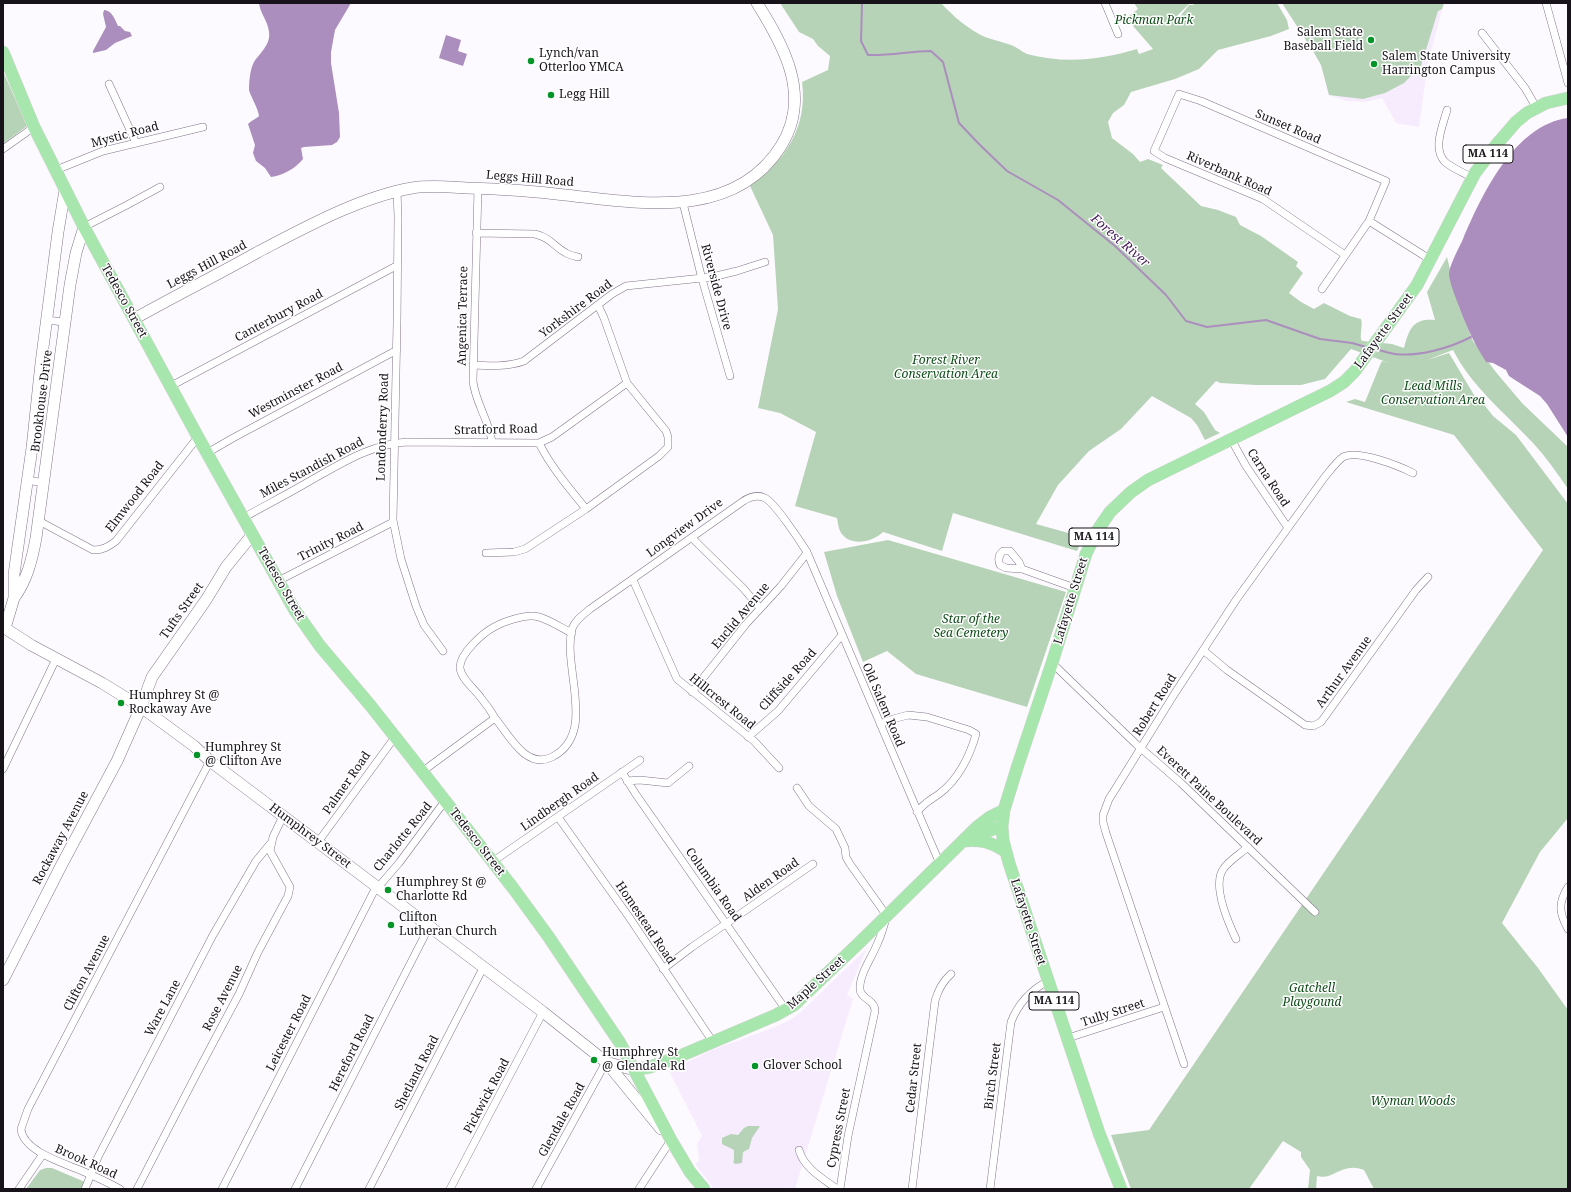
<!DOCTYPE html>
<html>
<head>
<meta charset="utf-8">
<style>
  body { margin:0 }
  #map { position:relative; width:1571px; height:1192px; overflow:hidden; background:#fdfaff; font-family:"Noto Serif",serif }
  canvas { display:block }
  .frame { position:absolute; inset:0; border:4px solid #18131b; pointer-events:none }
</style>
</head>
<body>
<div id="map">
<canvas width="1571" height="1192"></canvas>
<div class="frame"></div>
</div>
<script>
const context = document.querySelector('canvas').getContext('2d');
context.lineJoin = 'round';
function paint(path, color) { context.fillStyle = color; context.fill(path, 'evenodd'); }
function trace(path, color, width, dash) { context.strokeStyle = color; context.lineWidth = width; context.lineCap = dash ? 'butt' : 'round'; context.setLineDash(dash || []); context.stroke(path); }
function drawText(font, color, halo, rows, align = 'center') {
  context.font = font + ' "Noto Serif",serif'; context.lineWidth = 3; context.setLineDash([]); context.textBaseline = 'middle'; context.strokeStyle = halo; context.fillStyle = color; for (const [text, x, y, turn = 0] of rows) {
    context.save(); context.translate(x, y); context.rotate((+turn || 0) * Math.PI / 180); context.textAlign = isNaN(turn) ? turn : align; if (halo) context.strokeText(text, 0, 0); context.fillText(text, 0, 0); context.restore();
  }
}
const built = new Path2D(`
  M1282,3h162l-16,59 -9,65 -23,-4 -14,-25 -16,4 -19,-1 -18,-6 -8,-30 -8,-14z
  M867,948l-20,47 6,4 -58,190h-4l-2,-2 -2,2h-73l-19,-25 4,-3 -2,-17 5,-8 -33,-65 43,-21 63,-23 15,-7 11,-8z`);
const green = new Path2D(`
  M780,3h161c12,13 28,27 44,34 8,3 18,5 26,8 6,2 11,7 16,9 37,10 74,6 110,-5l2,5 14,-5 -27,-31 12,-9 -4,-6h56l-12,12 -4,9 15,-19h4l2,-2h82l10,17 2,9 -18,7 -53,14 -19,19 -24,10 -44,13 -7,13 -11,8 -5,9 4,16 21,16 7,8 8,-3 15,6 -2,3 40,38 17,4 18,7 4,8 21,11 37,26 -2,4 7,7 -14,20 12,9 13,7 10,-6 26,13 11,3c2,7 -1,13 0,21l2,1 29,3 12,4c5,-19 9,-30 31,-28l-8,-28 20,-35 12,50 14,34 22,30 27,32 46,44v42c-11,-16 -22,-32 -35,-46 -28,-30 -61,-56 -80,-93l-26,10 22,-7 28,47 2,-2 14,18 23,19 52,69v314l-28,34 -38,71 36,45 30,42v179h-194l-10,-19c-23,-9 -30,11 -47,6l-1,13h-8l2,-19 -9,-13v-5l-18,-11 -34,48h-118l-20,-54 38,-5 394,-580 -89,-115 -108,-33 9,-3 10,3 15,-37 2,-4 7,2 -38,-14 -26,30 -24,6h-45l-36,-2 -4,-2 -21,23 9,8 11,18 5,3 -15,7 -8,-15 -6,-7 -39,-22 -31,33 -32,22 -31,34 -22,39 47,13 -6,14 -124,-38 -11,38 -59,-19c-11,11 -35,15 -43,-1 -2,-4 -2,-9 -3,-13l-42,-12 21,-74 -36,-19 -22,-5 20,-99 -5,-74 -23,-49c35,-25 58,-59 52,-104l26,-12 2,-14 -12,-10 -5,-7 -14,-7z
  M1282,3h162l-2,6 -4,2 -17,55 -17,17 -19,10 -22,6 -34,-4 -8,-30 -8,-14z
  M3,71l24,55 -24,18z
  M888,540l178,52 -39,115 -111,-33 -29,-23 -24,11 -26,-66 -13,-44z
  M748,1126h12l-8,12 -3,11 -6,3 -1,11 -7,1 -2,-2 1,-2v-10l-12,-6v-6l9,-4 7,1 6,-7z
  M46,1168h6l33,14 -3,7h-56l14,-19z`);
const water = new Path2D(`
  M259,3h92l-16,27 -4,22v11l8,50 1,24 -3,5 -5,3 -28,2 -3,1 2,11c-7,9 -21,17 -32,18l-6,-9 -9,-7 -3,-8 2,-8 -7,-21c4,-4 8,-5 11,-8 -1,-8 -9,-21 -10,-26 0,-8 1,-21 5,-28 6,-9 17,-18 15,-30 -1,-11 -9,-19 -10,-29z
  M104,10c8,0 11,10 14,16h2l5,5 5,1 2,4 -17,7 -9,7 -13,3v-2l13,-24 -3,-13z
  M446,35l15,5 -3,11 9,3 -4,12 -24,-8z
  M1568,118v319l-21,-33 -7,-8 -25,-16 -6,-4 -3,-6 -13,-7 -7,-1c-14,-22 -22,-41 -31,-66 -2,-6 -6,-16 -6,-23 1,-9 10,-25 14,-34 19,-44 51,-114 105,-121z`);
const stream = new Path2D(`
  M862,3l-1,38 7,14c22,1 42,-4 63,-4l12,11 16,61 21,22 27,26 51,29 57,46 51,49 20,26 21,6 59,-7 54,19 32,4 14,4
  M1376,349c6,2 12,4 19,5 23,3 55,-6 76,-17`);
const street = new Path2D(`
  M1105,3l13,31
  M1546,3l22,80
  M1482,33l43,55 11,19
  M109,84l27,59
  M1447,110c-4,15 -15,39 -2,52 7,6 19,11 28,16
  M3,149l31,-22
  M56,170l47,-19 100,-24
  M478,188l-5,193c2,21 16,39 19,61
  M397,192l1,24 -1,107 -4,197 8,39 15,47 8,19 19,26
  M683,203l19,76 28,97
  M1369,221l62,39
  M84,227l43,-22 33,-18
  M476,233l59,1c16,4 18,12 31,19 3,2 8,3 12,4
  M1322,289l47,-68 17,-40 -185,-80 -22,-7 -25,57 11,7 98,41 82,56
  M46,320l18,2
  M473,365c16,1 35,2 51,-4l88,-67 14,-8 86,-9 25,-6 28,-9
  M171,386l227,-121
  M1231,439l15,27 42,62
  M539,443c12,24 30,45 47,66l73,-53 9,-9v-10l-2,-6 -39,-48 -23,-65 -6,-13
  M207,453l26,-15 164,-88
  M27,480l17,3
  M243,518c21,-12 43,-23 65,-36 31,-17 62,-38 99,-40l132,1 13,-6 75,-54
  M39,521l54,29c10,0 15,-3 23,-9l82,-104
  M692,538l51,50 17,20
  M486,553l28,-1 11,-3 61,-40
  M1022,569l-16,-1 -6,-3c-2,-5 -2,-10 3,-14h7l9,11 3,7 53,19
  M633,580l44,99 77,62 25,27
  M278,581l115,-59
  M1203,650l24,20 78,55 8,1 8,-4 95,-132 12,-13
  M1052,663l84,81 45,39 134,129
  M692,692l54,-68 35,-38 26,-33
  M495,718c-4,-7 -9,-14 -14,-20 -6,-9 -20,-19 -21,-30 -1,-14 23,-35 34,-41 9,-5 29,-12 39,-11 11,0 28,12 39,17
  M880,724l13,-5 15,-4 19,2 42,13 7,4c-6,22 -18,46 -37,60 -10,7 -14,8 -22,18
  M748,737l30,-26 64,-76
  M3,769l53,-110
  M423,771l72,-53c14,17 31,52 57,39 46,-23 10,-89 20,-128 3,-9 11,-14 18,-20l152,-107c7,-5 15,-8 23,-4 10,5 35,43 42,54l133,312
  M622,772l13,21 151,217
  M627,781l13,-1 28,3 21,-17
  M797,788l12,18 27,23 9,19 1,9 4,7 37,52c-3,8 -5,18 -9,26 -5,14 -19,32 -18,47 0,10 15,10 15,22l-27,125 -8,53
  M558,817l71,100 84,125
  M318,842l77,-105
  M492,862l148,-102
  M1568,887c-10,16 -9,26 0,42
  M1236,939c-8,-17 -25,-55 -12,-71 6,-8 16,-14 24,-21
  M663,969l29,-22 121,-83
  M1068,1038l96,-31
  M1184,1064l-78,-231 -3,-11v-7l6,-16 7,-11 59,-95 61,-93 88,-122c6,-7 12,-16 19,-21 14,-8 56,9 70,16
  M799,1150c5,18 23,28 38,39
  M19,1189l24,-35
  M85,1189l13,-32 115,-222 43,-74 14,-17
  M120,1189c-13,-7 -26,-13 -40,-19 -17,-7 -57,-19 -59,-41l7,-20 182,-348
  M137,1189l60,-116 42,-79 19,-42 30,-56 2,-9 -20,-36 3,-14 10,-21
  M222,1189l151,-296 26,-30 46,-62
  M295,1189l134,-262
  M369,1189l114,-221
  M450,1189l93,-177
  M536,1189l70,-127
  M639,1189l32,-49
  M912,1189l23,-188c3,-11 7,-19 16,-27
  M990,1189l21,-167c7,-18 20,-32 37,-41`);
const secondary = new Path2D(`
  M134,319c41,-23 83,-44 124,-67 46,-24 102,-55 154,-64 18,-3 37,-1 55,0 33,1 66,3 98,7 74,8 169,26 216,-49 31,-50 3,-100 -24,-143
  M14,598c13,-18 18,-38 22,-60l34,-253 6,-32 8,-26
  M3,627l28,18 71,38 39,24 53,39 16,15 333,251 63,50 55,67
  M5,628l9,-30v-24l18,-126 9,-85 17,-131 7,-42
  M3,980l58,-114 56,-105 24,-54 11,-30 54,-77 20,-33 26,-32
  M606,1062l28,8`);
const primary = new Path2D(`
  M3,52l31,75 50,100 114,210 96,172 26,37 50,59 41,52 102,131 35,48 72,107 51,97 19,32 14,17
  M969,838l33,-12
  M963,841c17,-2 29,1 43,11
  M634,1070l16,-3 23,-8 103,-44 18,-10 66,-63 117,-115 13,-10 14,-7
  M1121,1189l-22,-56 -90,-270 -6,-23 -1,-14 2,-16 13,-42 35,-105 34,-109 11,-23 13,-19 21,-20 17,-12 182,-89 14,-9 11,-11 62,-86 58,-112 22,-29 19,-22 11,-9 19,-10 22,-5`);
const markers = [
  [1371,40,4,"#059428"],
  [531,61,4,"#059428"],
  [1374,64,4,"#059428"],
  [551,95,4,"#059428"],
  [121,703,4,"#059428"],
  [197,755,4,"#059428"],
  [388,890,4,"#059428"],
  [391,925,4,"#059428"],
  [594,1060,4,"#059428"],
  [755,1066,4,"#059428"]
];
const shields = [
  [1488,154,50],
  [1094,537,50],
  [1054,1001,50]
];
const shieldNames = [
  ["MA 114",1488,154],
  ["MA 114",1094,537],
  ["MA 114",1054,1001]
];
const parkNames = [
  ["Pickman Park",1154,21],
  ["Forest River",946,361],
  ["Conservation Area",946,375],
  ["Lead Mills",1433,387],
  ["Conservation Area",1433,401],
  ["Star of the",971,620],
  ["Sea Cemetery",971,634],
  ["Gatchell",1312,989],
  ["Playgound",1312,1003],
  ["Wyman Woods",1413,1102]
];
const poiNames = [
  ["Salem State",1363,33,"right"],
  ["Baseball Field",1363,47,"right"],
  ["Lynch/van",539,54],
  ["Otterloo YMCA",539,68],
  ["Salem State University",1382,57],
  ["Harrington Campus",1382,71],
  ["Legg Hill",559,95],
  ["Humphrey St @",129,696],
  ["Rockaway Ave",129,710],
  ["Humphrey St",205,748],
  ["@ Clifton Ave",205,762],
  ["Humphrey St @",396,883],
  ["Charlotte Rd",396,897],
  ["Clifton",399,918],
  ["Lutheran Church",399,932],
  ["Humphrey St",602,1053],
  ["@ Glendale Rd",602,1067],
  ["Glover School",763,1066]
];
const streetNames = [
  ["Sunset Road",1288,127,23],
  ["Mystic Road",125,135,-15],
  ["Riverbank Road",1229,174,24],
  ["Leggs Hill Road",530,179,5],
  ["Leggs Hill Road",207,265,-28],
  ["Riverside Drive",716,287,75],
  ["Tedesco Street",124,301,61],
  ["Yorkshire Road",576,309,-37],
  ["Canterbury Road",279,316,-28],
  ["Angenica Terrace",463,316,-89],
  ["Lafayette Street",1384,331,-54],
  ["Westminster Road",296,391,-28],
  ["Brookhouse Drive",42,401,-83],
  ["Londonderry Road",383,427,-88],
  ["Stratford Road",496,430,-1],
  ["Miles Standish Road",312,468,-28],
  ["Carna Road",1268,478,57],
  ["Elmwood Road",135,497,-52],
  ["Longview Drive",685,528,-36],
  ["Trinity Road",331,542,-27],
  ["Tedesco Street",281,584,60],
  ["Lafayette Street",1071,601,-73],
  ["Tufts Street",182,611,-55],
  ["Euclid Avenue",741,616,-50],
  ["Arthur Avenue",1344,672,-54],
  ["Cliffside Road",788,680,-48],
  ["Hillcrest Road",722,702,39],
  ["Old Salem Road",883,705,67],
  ["Robert Road",1155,705,-58],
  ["Palmer Road",347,783,-55],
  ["Everett Paine Boulevard",1209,796,43],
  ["Lindbergh Road",560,802,-35],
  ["Humphrey Street",310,836,37],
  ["Charlotte Road",403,837,-51],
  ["Rockaway Avenue",61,838,-62],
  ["Tedesco Street",477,842,52],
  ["Alden Road",771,880,-35],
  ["Columbia Road",713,885,55],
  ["Lafayette Street",1028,922,72],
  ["Homestead Road",645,923,56],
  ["Clifton Avenue",87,973,-62],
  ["Maple Street",816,983,-42],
  ["Rose Avenue",223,998,-63],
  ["Ware Lane",163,1008,-62],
  ["Tully Street",1113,1013,-18],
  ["Leicester Road",289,1033,-63],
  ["Hereford Road",352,1053,-63],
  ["Shetland Road",417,1073,-63],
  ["Birch Street",993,1076,-83],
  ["Cedar Street",914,1078,-84],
  ["Pickwick Road",487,1096,-62],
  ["Glendale Road",562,1120,-61],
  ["Cypress Street",839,1128,-79],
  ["Brook Road",86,1162,24]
];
const waterNames = [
  ["Forest River",1120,241,41]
];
paint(built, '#f7ecfe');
paint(green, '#b7d3b7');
paint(water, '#ab8ebd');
trace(stream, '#ab8ebd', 2);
trace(street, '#817589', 8);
trace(secondary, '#817589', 12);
trace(primary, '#d5d5d6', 13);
trace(street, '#fff', 7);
trace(secondary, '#fff', 11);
trace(primary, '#a7e6ac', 12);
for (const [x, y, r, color] of markers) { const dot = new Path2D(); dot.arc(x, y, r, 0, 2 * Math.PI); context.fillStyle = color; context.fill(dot); trace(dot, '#fff', 1.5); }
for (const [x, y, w] of shields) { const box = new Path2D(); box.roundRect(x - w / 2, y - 9, w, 18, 3); context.fillStyle = '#fff'; context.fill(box); trace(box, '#18131b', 1); }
drawText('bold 11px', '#18131b', null, shieldNames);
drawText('italic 12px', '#0d4d17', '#fff', parkNames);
drawText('12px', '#18131b', '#fff', poiNames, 'left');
drawText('12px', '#18131b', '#fff', streetNames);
drawText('italic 13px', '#4a245e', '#fff', waterNames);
</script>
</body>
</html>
